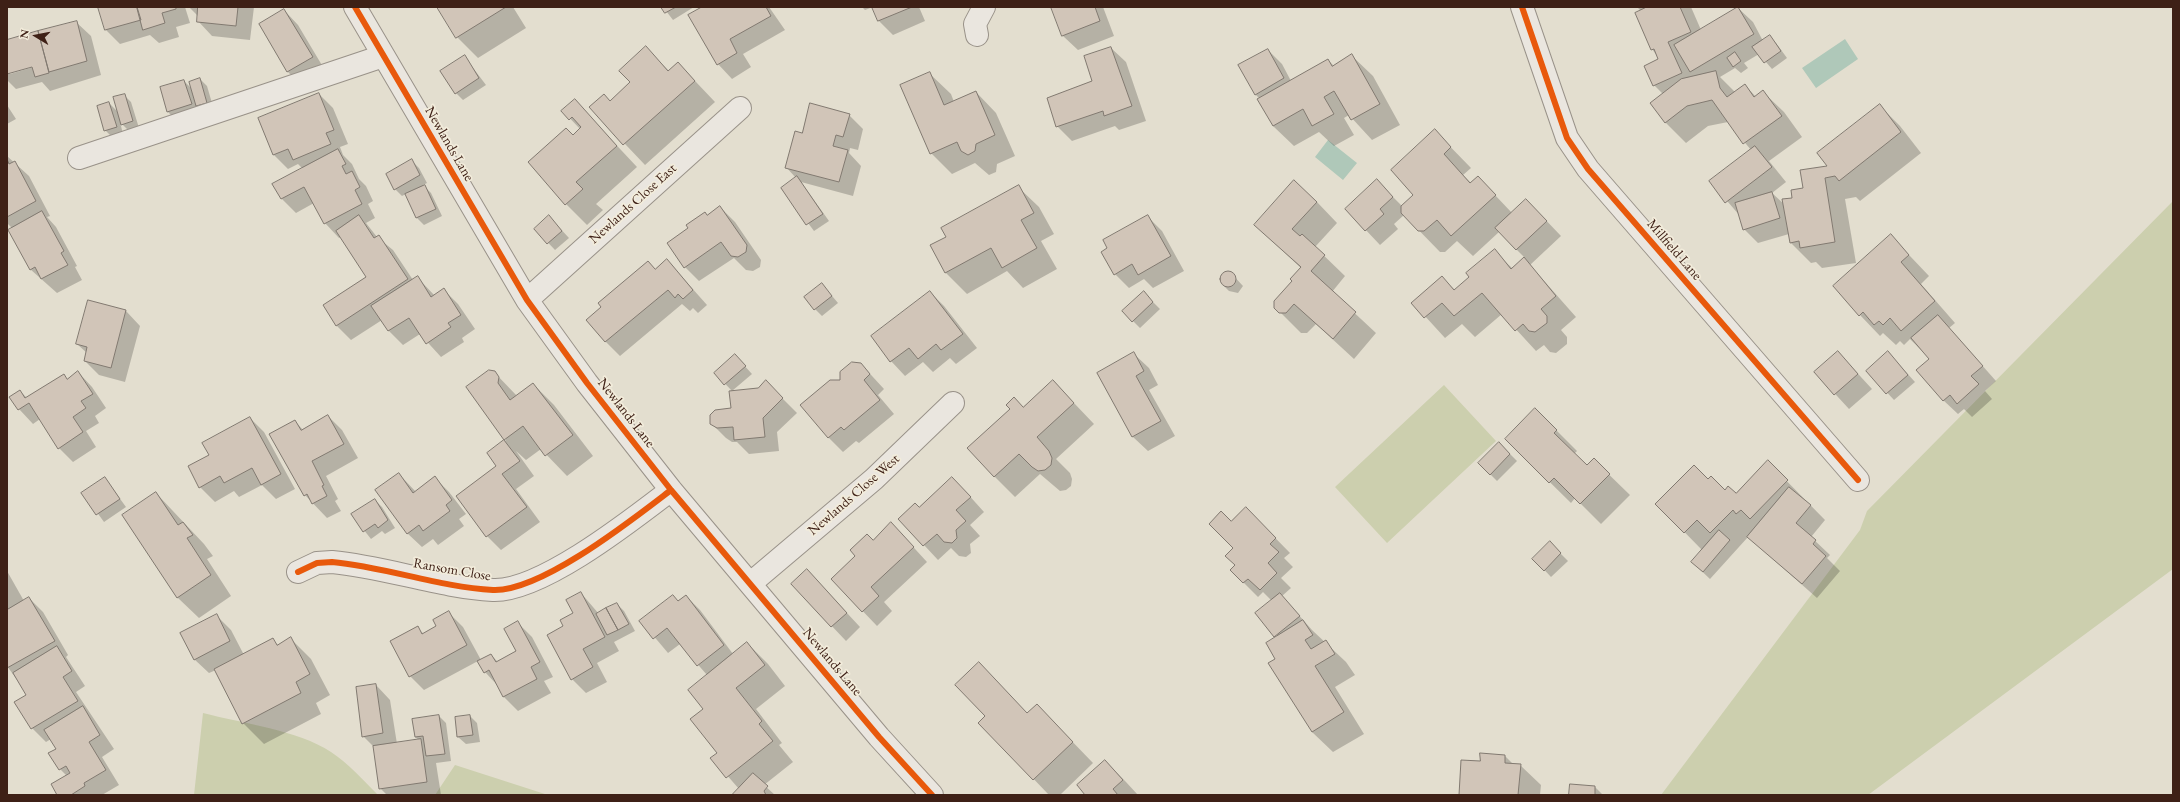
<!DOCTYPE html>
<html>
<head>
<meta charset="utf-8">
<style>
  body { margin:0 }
  #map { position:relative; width:2180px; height:802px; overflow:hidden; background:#e3decf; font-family:"EB Garamond",serif }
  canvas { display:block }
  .frame { position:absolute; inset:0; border:8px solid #3e2016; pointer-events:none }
  .north { position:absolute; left:16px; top:16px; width:40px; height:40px; -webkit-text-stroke:3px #f2ecdb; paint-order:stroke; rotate:280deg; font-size:11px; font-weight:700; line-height:16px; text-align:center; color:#3e2016 }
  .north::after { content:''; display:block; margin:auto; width:14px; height:18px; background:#3e2016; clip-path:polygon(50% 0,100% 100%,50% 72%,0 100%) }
</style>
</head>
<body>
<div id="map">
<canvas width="2180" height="802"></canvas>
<div class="frame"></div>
<div class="north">N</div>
</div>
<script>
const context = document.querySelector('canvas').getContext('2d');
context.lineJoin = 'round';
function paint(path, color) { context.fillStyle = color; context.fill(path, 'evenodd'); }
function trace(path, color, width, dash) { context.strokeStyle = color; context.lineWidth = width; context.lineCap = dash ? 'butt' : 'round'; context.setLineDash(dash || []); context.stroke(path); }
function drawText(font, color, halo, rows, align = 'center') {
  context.font = font + ' "EB Garamond",serif'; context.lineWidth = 3.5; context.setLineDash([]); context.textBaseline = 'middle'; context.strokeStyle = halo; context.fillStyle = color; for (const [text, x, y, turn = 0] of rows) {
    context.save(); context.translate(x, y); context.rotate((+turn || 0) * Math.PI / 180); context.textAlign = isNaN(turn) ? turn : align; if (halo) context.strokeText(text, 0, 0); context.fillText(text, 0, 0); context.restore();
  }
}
const green = new Path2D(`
  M2173,201v368l-305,226h-207l199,-265 7,-19z
  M1444,385l52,56 -109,102 -52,-56z
  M203,713c38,10 95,17 128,39 17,11 32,28 47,43h-184z
  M455,765l93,30h-113z`);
const water = new Path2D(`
  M1845,39l13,20 -42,29 -14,-20z
  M1328,140l29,23 -14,17 -28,-23z`);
const shadow = new Path2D(`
  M99,7h86l5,16 -14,4 3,10 -20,6 -9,-8 -30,9 -14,-14z
  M189,7h65l-4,33 -38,-4 -14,-15v-5z
  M438,7h75l13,21 -48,30 -21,-21z
  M663,7h31l-21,13z
  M704,7h65l16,23 -42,24 8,13 -19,12 -14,-15z
  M862,7h11l-8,3z
  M873,7h46l6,14 -32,14 -14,-14z
  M1052,7h51l11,29 -36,14 -15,-14z
  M1637,7h54l10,23 37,-22 15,14 10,19 6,-5 7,7 11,15 -15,11 -13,-15 -15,9 4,5 -7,5 -6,-5 -15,9 15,15 10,-7 11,12 7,-5 21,20 18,25 -33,24 17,21 -14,11 13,12 44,-38 51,-61 20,20 21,27 -61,48 -4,-4 -11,2 11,64 -34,5 -6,-6 -5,1 -20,-20 -2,-9 -31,9 -14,-14 -4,-13 -30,-35 41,-31 -23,-28 -20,4 -22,17 -21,-21 -2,-28 -9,-9 6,-25 -8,-11 -11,-38z
  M284,10l14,15 28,47 -24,14 -14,-14 -28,-47z
  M76,22l15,14 10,39 -51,16 -8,-9 -26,7 -9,-9v-39zM37,64v2l-27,8 -1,-2z
  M646,48l23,23 9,-8 37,39 -70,63 -55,-58 20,-5 21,-20z
  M1111,48l15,14 20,59 -27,9 -4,-4 -43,15 -15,-15 37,-44z
  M1268,50l14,14 9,17 37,-21 6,6 18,-10 21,20 27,49 -28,15 -23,-25 -5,3 10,17 -20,11 -15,-14 -25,14 -21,-20 -13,-27 -5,-5z
  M464,56l22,29 -23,15 -7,-7z
  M930,74l21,20 3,8 22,-10 20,21 19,43 -18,8 -1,8 -7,3 -14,-12 -23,11 -21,-21z
  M200,79l7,7 7,24 -10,3 -8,-8 2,6 -23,8 -7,-7 -7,-24 23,-7 8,8z
  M319,94l14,14 15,36 -8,3 3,8 9,9 7,15 7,7 7,15 -5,3 7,14 -9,5 11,14 16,13 20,30 4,-3 18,19 9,-6 14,14 17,25 -13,9 2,4 -23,15 -21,-23 -17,11 -14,-14 -7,-11 -31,20 -14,-14 -13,-20 44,-28 -27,-41 -2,1 -14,-15 -11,-20 -18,10 -14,-14 21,-30 -5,-5 -10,5 -15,-15z
  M124,95l7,7 8,26 -10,3 -9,-9 3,12 -11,3 -7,-7 4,-27 10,10z
  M575,101l62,66 -41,37 7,6 -16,15 -21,-21 7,-68 7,-7 -17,-18z
  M7,105l9,14 -9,5z
  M849,115l14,14 -5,21 -8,-2 -1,5 12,13 -8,30 -52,-14 28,39 -15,10 -32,-43 14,-10 -10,-11 16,-33z
  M1435,131l36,37 -8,7 8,8 7,-6 34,36 28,1 21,22 -31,29 46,52 -15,13 6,7v7l-11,9 -6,-1 -6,-7 -8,6 -34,-37 -27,23 -13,-13 -17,14 -32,-35 29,-25 13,12 16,-13 23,-26 18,17 13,-10 -26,-26 -26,24 -16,-15 -12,11h-5l-36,-37 -10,9 4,5 -18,16 -34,-36 45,-14 11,11 13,-11z
  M7,156l22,20 21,40 -3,1 9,10 21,39 -2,1 7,13 -25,13 -27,-24 -18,-41 -5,-5z
  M412,161l7,7 8,15 -4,2 8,8 11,23 -18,9 -7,-7 -11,-24 -4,2 -7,-7z
  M1018,187l21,20 15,27 -13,7 16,28 -34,19 -16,-17 -40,23 -21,-21 -15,-27 16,-9z
  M1317,202l20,21 -22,24 30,29 -13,16 44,41 -22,26 -38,-35 -9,9h-6l-26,-26 26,-39 -46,-43z
  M720,207l15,15 26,38 -1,7 -7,4 -7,-1 -12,-12 -35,23 -14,-14 23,-51z
  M1147,216l15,15 22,40 -31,17 -9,-9 -15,9 -14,-14z
  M556,224l13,14 -14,12 -20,-21z
  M1891,236l38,40 -8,8 34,39 -6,5 47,53 -11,10 7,8 -20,18 -8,-8 -6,5 -15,-14 -13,-41 -20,-20 -6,6 -4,-4 -4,4 -13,-12 -3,3 -20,-21z
  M667,260l40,45 -9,8 -5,-5 -3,3 -8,-7 -62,52 -15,-15 43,-79 8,8z
  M1225,272h5l13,14 -5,7 -9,-2 -7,-7 -2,-5z
  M822,284l16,19 -16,13 -7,-7z
  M930,292l14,14 33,42 -21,16 -6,-6 -17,14 -10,-10 -18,14 -14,-15 -19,-24z
  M1151,300l9,9 -20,19 -7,-7z
  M88,301l38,10 14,15 -15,56 -26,-7 -14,-14 2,-8 -10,-9z
  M1838,352l34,37 -23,20 -34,-37z
  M1134,354l15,14 9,17 -9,5 26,46 -27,15 -15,-14 -35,-64z
  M1895,360l20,22 -21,18 -27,-29z
  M742,363l10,11 -20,17 -17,-18z
  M861,364l23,25 -6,6 16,19 -35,29 -3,-2 -13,11 -15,-15 13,-56z
  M78,372l14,15 14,21 -11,8 4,7 -13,8 10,16 -23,15 -14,-14 -19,-29 -7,5 -14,-15 1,-18 7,7 23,-15 18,-3z
  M494,372l23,24 16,-12 21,21 39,51 -26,20 -26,-27 -15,11 -10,-9 18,25 -18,13 24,33 -39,28 -14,-14 10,-70 -9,-13 18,-13 -39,-52z
  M1053,381l41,43 -38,35 14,14 2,6 -1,7 -5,4 -6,1 -20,-17 -25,23 -21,-21 30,-68z
  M780,396l17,17 -20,19 2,19 -30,3 -12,-12h-5l-6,-4 -15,-15 21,-14z
  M1535,409l42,42 -3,3 13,13 7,-7 36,35 -29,29 -26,-26 -4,5 -65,-64z
  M328,416l14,14 16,28 -32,18 12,23 -3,2 6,10 -14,7 -22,-23 -10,-74 8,9z
  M250,418l14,14 31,57 -19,10 -14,-14 -23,12 -5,-6 -19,11 -15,-15 10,-31z
  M1499,443l18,18 -20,20 -18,-18z
  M1768,462l57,58 -14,17 19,18 -3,3 13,13 -23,27 -69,-61 -38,42 -18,-17 10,-12 -45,-46 51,-23 17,10 11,4z
  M399,474l17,18 19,-14 14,14 17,22 -7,5 5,7 -26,19 -5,-6 -11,8 -15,-14z
  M105,478l21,29 -22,15 -21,-29z
  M966,492l18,20 -14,13 10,11 -10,8 1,9 -5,4 -7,-1 -8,-8 -13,12 -14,-15 -5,-36z
  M156,493l48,51 9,12 -6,3 24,37 -32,22 -21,-20 -55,-83z
  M375,500l7,7 13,21 -10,6 -3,-3 -11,8 -19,-24z
  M1246,508l44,45 -6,5 9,9 -12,11 10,10 -9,8 30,34 34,32 9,13 -20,12 29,47 -31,18 -21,-20 -36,-73 1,-21 -5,-37 -9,-9 -5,5 -27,-27 5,-5 -4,-42z
  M905,538l22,24 -43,40 8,9 -15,15 -45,-47 41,-37z
  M1550,543l18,18 -17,16 -17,-18z
  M7,571l17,30 5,-3 14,14 25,43 -2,2 19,29 -9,6 38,57 -12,8 17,28 -17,10h-44l9,-19 -7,-7 -3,-20 -6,-10 -5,3 -14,-14 -4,-33 -21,-29z
  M792,584l29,1 39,42 -14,14z
  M581,593l18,21 18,-10 7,7 11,20 -21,11 5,9 -22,12 10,19 -21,11 -14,-14 -8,-53 11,-12z
  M686,596l14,14 33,44 14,-11 21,21 17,22 -29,23 26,34 -3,2 14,17 -29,23 11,10h-42l6,-6 -27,-31 6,-5 -13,-44 2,-34 -27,-31 -12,9 -27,-32z
  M449,613l14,14 18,33 10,-5 7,7 19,-11 1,-28 14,14 21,40 -9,4 7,12 -33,18 -14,-14 -6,-11 -13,-14 -7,-11 -54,29 -14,-14 7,-48 7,6 14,-7z
  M216,615l15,15 13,25 29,-15 5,5 13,-6 20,20 19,36 -14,8 5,11 -57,30 -21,-21 -27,-53 -7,3 -15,-14z
  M376,685l14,15 7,44 22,-4 -4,-3 -2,-17 26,-4 7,7 5,38 -15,2 5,32h-54l-7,-7 -6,-41 -11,-11z
  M1037,705l56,58 -33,32h-11l-69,-72 48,-9z
  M470,716l7,7 3,19 -14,2 -8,-7 -2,-19z
  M1505,756l8,8 7,1 21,20 -1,10h-80l21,-33z
  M1105,761l21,21 12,13h-51z
  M1595,787l8,8h-33z`);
const building = new Path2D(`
  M98,7h39l4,13 -36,10z
  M137,7h39v2l-14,4 3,10 -22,7z
  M198,7h40l-2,19 -39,-4z
  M437,7h69l-50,31z
  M661,7h15l-11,6z
  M702,7h64l5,9 -41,23 7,14 -20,12 -29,-50z
  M872,7h40l-34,14z
  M1051,7h44l5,14 -38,15z
  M1647,7h33l11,25 -23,10 14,31 -29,13 -9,-20 14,-7 -4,-10 -3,1 -16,-37z
  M1738,7l16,27 -64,38 -16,-27z
  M284,9l29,48 -26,15 -28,-48z
  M77,21l10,40 -38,11 -11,-41z
  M38,31l11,42 -14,4 -3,-10 -25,7v-34z
  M1770,35l11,16 -17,12 -12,-16z
  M646,46l22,25 10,-9 17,19 -72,64 -34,-38 15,-13 6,7 20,-19 -11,-11z
  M1111,47l21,59 -28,10 -1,-5 -47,16 -9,-29 45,-17 -8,-25z
  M1268,49l16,29 -29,17 -17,-30z
  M1735,52l6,9 -8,6 -6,-9z
  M1352,54l28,50 -29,16 -17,-29 -10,6 10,17 -22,12 -9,-17 -30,17 -16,-27 71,-40 4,7z
  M465,55l14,23 -24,16 -15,-23z
  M1716,71l4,17 7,9 18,-13 9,13 9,-7 19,26 -39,28 -31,-44 -25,6 -22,17 -15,-20 31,-24z
  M930,72l14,33 32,-14 19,44 -19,9 -1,7 -7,4 -7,-4 -4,-9 -27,12 -30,-69z
  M200,78l7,25 -11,3 -7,-24z
  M184,80l8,24 -25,8 -7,-25z
  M319,93l15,37 -8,3 5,11 -38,16 -5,-11 -15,6 -15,-37z
  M125,94l8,27 -12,4 -8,-28z
  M575,99l42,47 -41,36 7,7 -18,16 -37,-43 38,-34 7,7 8,-8 -9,-10 -3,3 -8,-9z
  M109,102l8,25 -13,4 -7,-25z
  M810,103l40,11 -7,23 -7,-2 -3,11 15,4 -9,32 -54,-14 10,-37 7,2z
  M1880,104l21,28 -62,49 -4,-5 -10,2 10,64 -35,6 -1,-7 -9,2 -8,-44 10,-1 -1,-8 12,-2 -3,-18 27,-4 -10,-13z
  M1435,129l16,18 -7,7 26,29 8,-7 18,19 -45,41 -14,-16 -13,11h-6l-17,-18v-7l12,-11 -22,-25z
  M1755,146l17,21 -47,36 -16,-22z
  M338,149l8,15 -4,2 4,8 6,-3 8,16 -5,3 7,14 -38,20 -20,-37 -23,12 -9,-15z
  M7,159l2,5 6,-3 21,40 -29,16z
  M412,159l8,16 -26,15 -8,-16z
  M797,176l26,38 -17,11 -25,-37z
  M1377,179l16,18 -13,12 4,5 -19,17 -20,-22z
  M1294,180l23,22 -25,27 8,7 2,-2 23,21 -14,16 45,41 -23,27 -39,-35 -8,9h-7l-5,-5v-7l18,-20 -2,-2 11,-12 -47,-42z
  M425,185l11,24 -20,9 -11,-24z
  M1019,185l15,28 -13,7 16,28 -35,20 -11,-20 -46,25 -15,-28 16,-8 -5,-9z
  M1772,192l8,26 -37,12 -8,-27z
  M1526,199l21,22 -31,29 -21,-22z
  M720,206l27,39 -1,7 -8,5 -7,-1 -10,-14 -37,26 -17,-25 21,-15 -2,-3 19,-13 2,3z
  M42,211l22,40 -3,2 7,12 -27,14 -6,-12 -5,3 -22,-40z
  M359,215l15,23 5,-3 29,44 -72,47 -13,-21 43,-28 -30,-46z
  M549,215l13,16 -15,13 -13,-15z
  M1148,215l23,41 -33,19 -6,-11 -18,11 -13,-23 6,-4 -4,-8z
  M1891,234l18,21 -8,7 34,39 -34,30 -11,-13 -7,7 -4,-4 -5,4 -11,-13 -4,4 -26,-30z
  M1495,249l16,20 13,-12 32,39 -15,13 6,7v7l-12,9 -6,-1 -6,-7 -8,7 -33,-38 -28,23 -12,-13 -18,15 -13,-15 31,-27 12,14 15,-13 -3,-4z
  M667,259l26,31 -10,9 -5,-5 -3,4 -7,-8 -63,52 -19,-22 15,-13 -3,-4 50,-42 7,8z
  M1220 279a8 8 0 1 1 16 0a8 8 0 1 1-16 0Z
  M418,276l13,21 13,-9 17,27 -13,8 3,4 -25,17 -17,-26 -21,13 -17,-25z
  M822,283l10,13 -18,14 -10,-13z
  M930,291l33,43 -22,16 -5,-6 -18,15 -9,-11 -19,14 -19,-26z
  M1144,291l9,11 -21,20 -10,-11z
  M88,300l38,10 -15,58 -27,-7 3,-14 -11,-3z
  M1938,315l45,51 -12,10 8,8 -22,20 -7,-9 -7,6 -27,-31 13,-11 -18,-21z
  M1838,351l20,23 -24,21 -20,-23z
  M1888,351l20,24 -22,19 -20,-23z
  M1134,352l10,19 -8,5 25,45 -29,16 -35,-64z
  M735,354l11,12 -22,19 -10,-12z
  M852,362l9,1 9,11 -6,6 16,20 -36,30 -3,-3 -13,11 -28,-33 30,-25h10v-8z
  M489,370l6,1 4,6 -1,6 12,17 23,-17 40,52 -28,21 -22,-30 -19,14 -38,-53z
  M78,371l15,23 -12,7 5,7 -13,9 10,15 -25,17 -29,-46 -11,7 -9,-13 11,-7 5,8 39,-24 3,5z
  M766,380l17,18 -20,20 2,19 -31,3 -1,-13 -16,1 -7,-4v-9l5,-5 16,-2 -2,-17 29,-3z
  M1053,380l21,23 -37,34 12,14 3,7 -1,7 -6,5 -7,1 -6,-4 -13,-13 -25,23 -27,-29 43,-39 -4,-4 8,-8 9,10z
  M1535,408l22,22 -3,3 33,32 7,-7 16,16 -30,30 -26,-26 -5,5 -44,-44z
  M328,415l16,29 -32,17 12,24 -2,1 5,10 -15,8 -5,-10 -3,2 -35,-62 26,-14 6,10z
  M250,417l31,57 -20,11 -9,-17 -28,15 -4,-7 -21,12 -11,-22 21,-11 -7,-12z
  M504,440l16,21 -18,13 25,33 -41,30 -30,-41 40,-30 -9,-13z
  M1499,442l11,12 -20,21 -12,-12z
  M1768,460l20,20 -38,39 -9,-9 -5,4 -3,-4 -23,23 -13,-13 -13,13 -29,-29 39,-39 14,14 3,-3 14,14 3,-4 8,7z
  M399,473l14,20 22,-17 17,24 -6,5 4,6 -27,20 -4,-6 -12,9 -32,-44z
  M105,477l15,22 -24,16 -15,-22z
  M952,477l19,20 -15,13 10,11 -10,9 1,8 -5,5 -8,-1 -7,-8 -14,12 -25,-27 17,-16 4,4z
  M1789,487l22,18 -15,18 20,17 -3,4 13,12 -24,28 -55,-47z
  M156,492l22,33 5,-3 10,13 -6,3 24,37 -34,23 -55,-83z
  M375,499l13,21 -10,8 -3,-4 -12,8 -12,-18z
  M1246,507l30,31 -6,6 9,8 -11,11 9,10 -17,17 -12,-11 -5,4 -13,-13 5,-5 -10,-9 8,-8 -24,-24 12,-13 10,10z
  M891,522l23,25 -43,40 8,9 -17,16 -31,-33 24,-23 -5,-6 17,-16 6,6z
  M1719,530l11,10 -27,32 -12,-10z
  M1550,541l11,12 -17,18 -12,-12z
  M807,569l40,44 -16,14 -40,-43z
  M581,592l24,45 -22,12 10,18 -22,13 -24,-45 16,-9 -3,-6 13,-7 -7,-13z
  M1280,593l20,23 -26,21 -19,-24z
  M673,595l5,6 8,-6 38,50 -27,21 -30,-38 -14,11 -14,-18z
  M29,597l26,44 -48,27v-58z
  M617,603l12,21 -11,6 -12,-22z
  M606,608l12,22 -11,5 -11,-21z
  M449,611l18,34 -58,32 -19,-36 28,-15 4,8 14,-8 -3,-6z
  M217,614l13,27 -36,19 -14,-27z
  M1303,620l10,15 -8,5 6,9 15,-9 9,14 -20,12 29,46 -32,20 -44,-69 7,-4 -9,-16z
  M518,621l22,41 -9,5 6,12 -34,18 -14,-27 -5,3 -7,-12 14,-7 5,8 20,-11 -12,-22z
  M291,637l19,37 -14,8 5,11 -59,31 -28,-55 59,-31 4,7z
  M747,642l18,23 -29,23 26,33 -3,3 14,17 -47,37 -16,-20 7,-5 -27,-34 13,-10 -15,-19z
  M57,646l15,25 -9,6 15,24 -47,28 -17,-27 12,-7 -13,-22z
  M979,662l48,51 10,-9 36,38 -40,38 -55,-57 7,-7 -30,-31z
  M376,684l7,49 -21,4 -6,-50z
  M83,706l17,29 -11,7 17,28 -22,13 1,3 -14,9h-14l-6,-11 19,-11 -4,-7 -7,4 -11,-17 8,-4 -12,-19z
  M439,715l6,39 -19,2 -3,-20 -8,1 -3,-18z
  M470,715l3,20 -16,2 -2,-20z
  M421,739l6,43 -48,7 -6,-43z
  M1480,753l25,2v8l16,1 -3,31h-59l2,-35 19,1z
  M1105,760l18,20 -10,9 5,6h-33l-8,-10z
  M753,773l15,13 -4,5 2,4h-34z
  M1570,784l25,2v9h-26z`);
const minor = new Path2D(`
  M355,7l172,293 60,83 84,107 208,247 53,58
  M1522,7l45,131 21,31 270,311
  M977,35l-2,-11 9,-17
  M79,158l304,-102
  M527,300l213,-192
  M298,572l19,-9 15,-1c54,5 107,25 161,28 48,2 140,-71 178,-100
  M751,583l123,-104 79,-76`);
const cycleway = new Path2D(`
  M355,7l172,293 60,83 84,107 208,247 53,58
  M1522,7l45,131 21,31 270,311
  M298,572l19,-9 15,-1c54,5 107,25 161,28 48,2 140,-71 178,-100`);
const streetNames = [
  ["Newlands Lane",449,144,60],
  ["Newlands Close East",633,204,-42],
  ["Millfield Lane",1674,250,49],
  ["Newlands Lane",626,413,52],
  ["Newlands Close West",854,495,-41],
  ["Ransom Close",452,570,10],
  ["Newlands Lane",832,662,50]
];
paint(green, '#cccfae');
paint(water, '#afc8b9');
paint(shadow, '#0003');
paint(building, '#d1c5b8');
trace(building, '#817970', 1);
trace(minor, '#999289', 24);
trace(minor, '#eae6df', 22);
trace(cycleway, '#e8590c', 6);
drawText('14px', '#3e2016', '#f2ecdb', streetNames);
</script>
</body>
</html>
